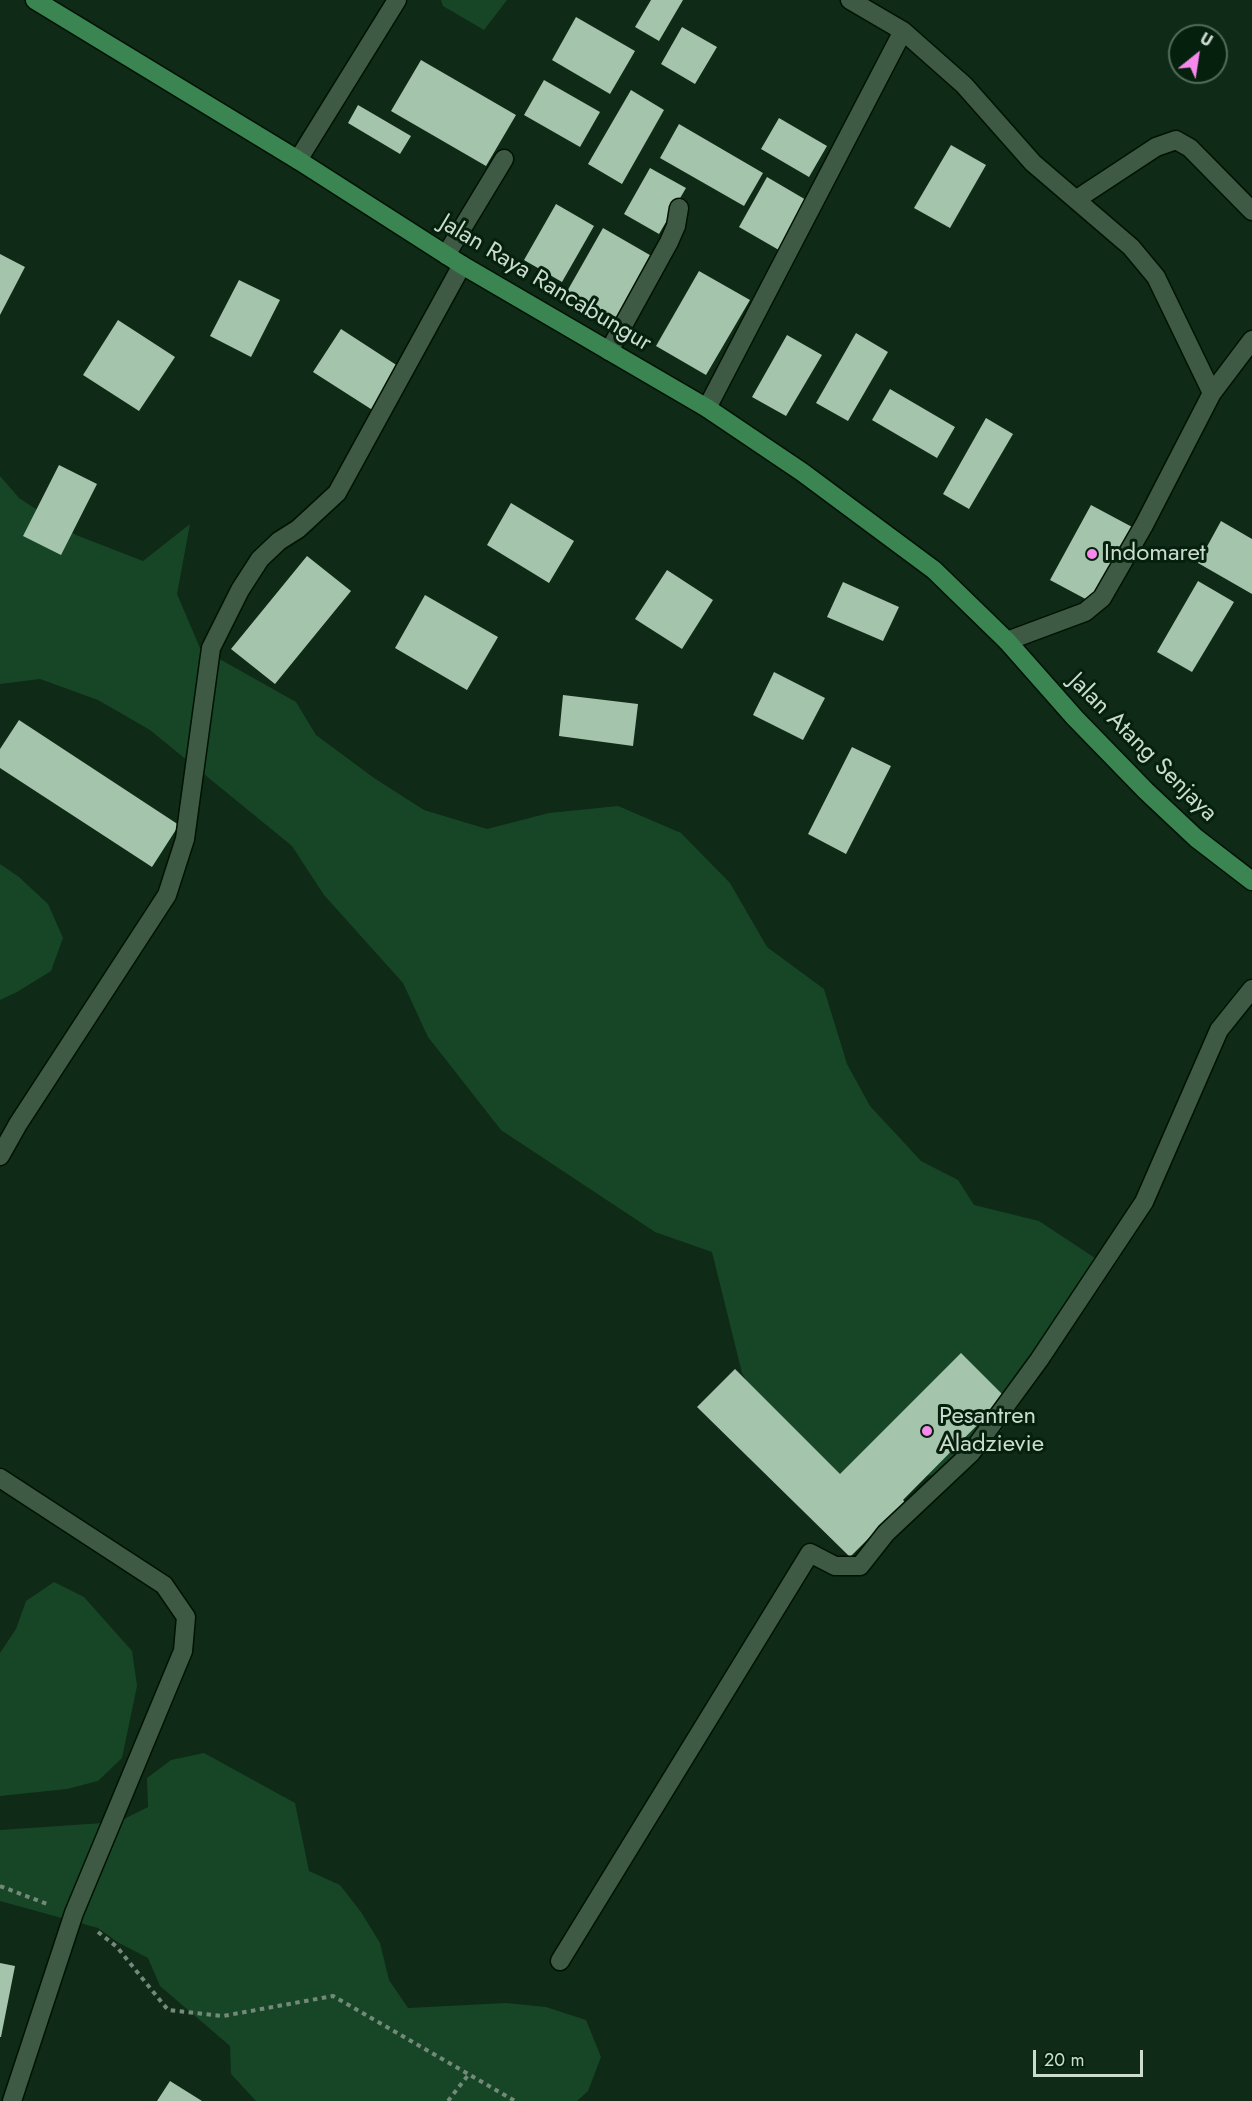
<!DOCTYPE html>
<html>
<head>
<meta charset="utf-8">
<style>
  body { margin:0 }
  #map { position:relative; width:1252px; height:2101px; overflow:hidden; background:#0f2a17; font-family:Jost,sans-serif }
  canvas { display:block }
  .north { position:absolute; left:1168px; top:24px; width:60px; height:60px; box-sizing:border-box; background:#05210e; border:2px solid #546c5b; border-radius:50%; rotate:30deg; font-size:16px; font-weight:700; line-height:24px; text-align:center; color:#cbdcce }
  .north::after { content:''; display:block; margin:auto; width:21px; height:27px; background:#f788ec; clip-path:polygon(50% 0,100% 100%,50% 72%,0 100%) }
  .scale { position:absolute; left:1033px; top:2050px; width:110px; height:27px; box-sizing:border-box; border:3px solid #cbdcce; border-top:0; padding-left:8px; font-size:18px; line-height:21px; white-space:nowrap; color:#cbdcce; -webkit-text-stroke:4px #05210e; paint-order:stroke }
</style>
</head>
<body>
<div id="map">
<canvas width="1252" height="2101"></canvas>
<div class="north">U</div>
<div class="scale">20 m</div>
</div>
<script>
const context = document.querySelector('canvas').getContext('2d');
context.lineJoin = 'round';
function paint(path, color) { context.fillStyle = color; context.fill(path, 'evenodd'); }
function trace(path, color, width, dash) { context.strokeStyle = color; context.lineWidth = width; context.lineCap = dash ? 'butt' : 'round'; context.setLineDash(dash || []); context.stroke(path); }
function drawText(font, color, halo, rows, align = 'center') {
  context.font = font + ' Jost,sans-serif'; context.lineWidth = 6; context.setLineDash([]); context.textBaseline = 'middle'; context.strokeStyle = halo; context.fillStyle = color; for (const [text, x, y, turn = 0] of rows) {
    context.save(); context.translate(x, y); context.rotate((+turn || 0) * Math.PI / 180); context.textAlign = isNaN(turn) ? turn : align; if (halo) context.strokeText(text, 0, 0); context.fillText(text, 0, 0); context.restore();
  }
}
const green = new Path2D(`
  M441,0h66l-23,30 -41,-24z
  M0,476l19,22 57,37 67,26 47,-37 -13,70 23,54 96,54 20,33 58,43 50,32 63,19 62,-16 69,-7 63,27 49,50 37,64 57,42 23,75 23,42 51,55 37,19 16,25 65,16 56,37 -20,66 -79,114 -56,36 -61,8 -62,-5 -43,-47 -32,-57 -30,-121 -57,-20 -154,-102 -73,-93 -25,-54 -79,-88 -32,-49 -142,-116 -52,-30 -58,-21 -40,5z
  M0,864l19,13 29,27 15,34 -12,33 -34,21 -17,8z
  M54,1582l30,15 48,54 5,35 -15,72 -24,23 -31,8 -67,7v-143l16,-24 10,-28z
  M204,1753l91,50 14,68 31,14 21,27 19,31 9,37 19,28 98,-5 40,4 40,13 15,37 -13,34 -11,10h-321l-25,-27 -1,-28 -70,-60 -12,-28 -29,-15 -21,-15 -98,-27v-71l118,-8 30,-15 -1,-29 24,-18z`);
const building = new Path2D(`
  M651,0h32l-24,41 -24,-14z
  M576,17l59,34 -25,43 -58,-34z
  M682,27l35,20 -22,37 -34,-20z
  M421,60l95,55 -30,51 -95,-55z
  M544,80l56,32 -20,35 -56,-32z
  M631,90l33,20 -42,74 -34,-20z
  M358,105l53,31 -11,18 -52,-31z
  M779,118l48,28 -18,31 -48,-28z
  M679,124l84,49 -19,33 -84,-48z
  M951,145l35,20 -36,63 -36,-20z
  M650,168l36,20 -27,46 -35,-20z
  M767,177l46,27 -29,49 -45,-26z
  M556,204l38,22 -32,56 -38,-22z
  M603,228l52,30 -39,67 -51,-30z
  M0,254l25,13 -25,48z
  M699,271l51,29 -44,75 -50,-29z
  M239,280l41,20 -29,57 -41,-21z
  M118,320l57,37 -36,54 -56,-36z
  M341,329l60,39 -27,43 -61,-39z
  M856,333l32,19 -40,69 -32,-18z
  M787,335l35,20 -36,61 -34,-19z
  M890,389l65,38 -18,31 -65,-38z
  M986,418l27,16 -44,75 -26,-15z
  M59,465l38,19 -36,71 -38,-19z
  M511,503l63,38 -25,42 -62,-38z
  M1091,505l43,23 -41,75 -43,-23z
  M1221,521l31,18v55l-54,-31z
  M307,556l44,35 -76,93 -44,-35z
  M667,570l46,30 -31,49 -47,-30z
  M1198,581l36,21 -42,70 -35,-20z
  M843,582l56,25 -16,34 -56,-24z
  M425,595l73,42 -31,53 -72,-42z
  M774,672l51,26 -22,42 -50,-25z
  M563,695l75,9 -5,42 -74,-10z
  M19,720l160,105 -27,42 -152,-99v-19z
  M852,747l39,19 -45,88 -38,-20z
  M961,1353l44,44 -102,103 2,2 -55,55 -153,-150 38,-38 105,105z
  M0,1963l15,3 -14,71h-1z
  M170,2081l32,20h-45z`);
const path = new Path2D(`
  M0,1886l47,18
  M98,1932l19,15 51,63 55,6 110,-20 182,105
  M448,2101l21,-27`);
const minor = new Path2D(`
  M850,0l53,31 61,54 69,78 98,84 25,30 56,116
  M298,160l99,-160
  M1077,199l79,-52 20,-7 14,8 62,63
  M446,255l58,-96
  M609,351l60,-109 7,-16 3,-18
  M707,408l196,-377
  M1007,641l78,-29 17,-14 42,-73 68,-132 40,-53
  M0,1156l18,-32 149,-229 18,-56 26,-191 29,-58 20,-31 19,-18 19,-12 39,-36 125,-228
  M0,1478l164,107 22,32 -3,34 -109,262 -62,188
  M560,1961l250,-408 25,13h25l26,-33 85,-80 68,-93 105,-158 75,-172 33,-41`);
const major = new Path2D(`
  M35,0l263,160 164,105 245,143 95,64 132,98 73,71 68,77 71,73 50,47 56,43`);
const markers = [
  [1092,554,6,"#f788ec"],
  [927,1431,6,"#f788ec"]
];
const streetNames = [
  ["Jalan Raya Rancabungur",545,284,31],
  ["Jalan Atang Senjaya",1142,748,45]
];
const poiNames = [
  ["Indomaret",1104,554],
  ["Pesantren",939,1417],
  ["Aladzievie",939,1445]
];
paint(green, '#164626');
paint(building, '#a4c4ab');
trace(minor, '#001203', 21);
trace(major, '#001203', 21);
trace(path, '#748979', 4, [4.5, 4.5]);
trace(minor, '#3e5a44', 18);
trace(major, '#3b8552', 18);
for (const [x, y, r, color] of markers) { const dot = new Path2D(); dot.arc(x, y, r, 0, 2 * Math.PI); context.fillStyle = color; context.fill(dot); trace(dot, '#05210e', 2); }
drawText('24px', '#cbdcce', '#05210e', streetNames);
drawText('24px', '#cbdcce', '#05210e', poiNames, 'left');
</script>
</body>
</html>
